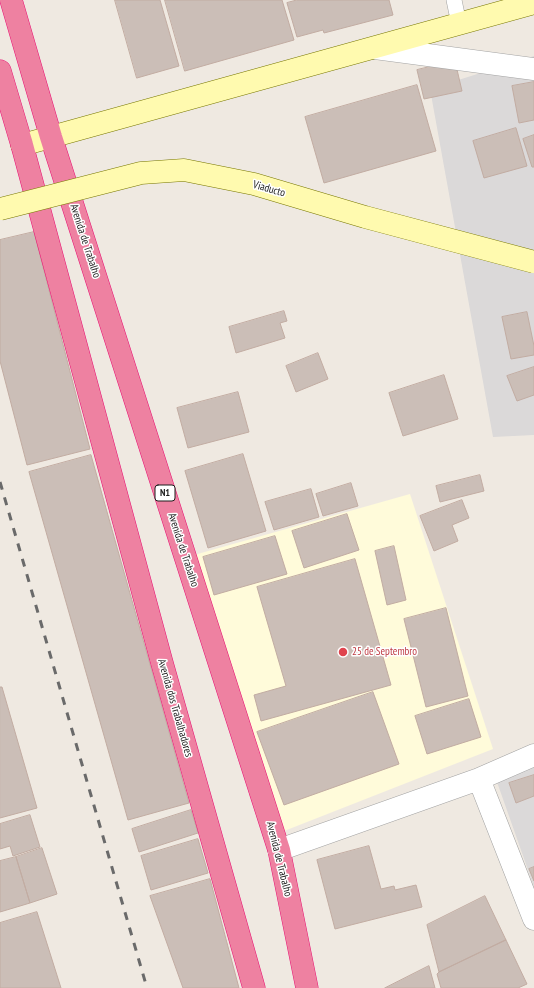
<!DOCTYPE html>
<html>
<head>
<meta charset="utf-8">
<style>
  body { margin:0 }
  canvas { display:block; background:#efe9e1 }
</style>
</head>
<body>
<canvas width="534" height="988"></canvas>
<script>
const context = document.querySelector('canvas').getContext('2d');
context.lineJoin = 'round';
function paint(path, color) { context.fillStyle = color; context.fill(path, 'evenodd'); }
function trace(path, color, width, dash) { context.strokeStyle = color; context.lineWidth = width; context.lineCap = dash ? 'butt' : 'round'; context.setLineDash(dash || []); context.stroke(path); }
function drawText(font, color, halo, rows, align = 'center') {
  context.font = font + ' "PT Sans Narrow",sans-serif'; context.lineWidth = 3; context.setLineDash([]); context.textBaseline = 'middle'; context.strokeStyle = halo; context.fillStyle = color; for (const [text, x, y, turn = 0] of rows) {
    context.save(); context.translate(x, y); context.rotate((+turn || 0) * Math.PI / 180); context.textAlign = isNaN(turn) ? turn : align; if (halo) context.strokeText(text, 0, 0); context.fillText(text, 0, 0); context.restore();
  }
}
const residential = new Path2D(`
  M534,56v379l-41,2 -63,-348z
  M534,750v137l-43,-122z`);
const education = new Path2D(`
  M410,494l83,255 -214,84 -85,-278z`);
const building = new Path2D(`
  M115,0h45l19,66 -42,12z
  M165,0h117l12,40 -109,31z
  M297,0h92l4,15 -69,18 -1,-3 -26,7 -10,-34z
  M455,61l7,30 -38,8 -7,-29z
  M534,82v38l-15,3 -7,-37z
  M417,85l19,66 -112,32 -19,-66z
  M516,128l11,38 -43,12 -11,-37z
  M534,135v32h-2l-9,-28z
  M34,232l56,217 -63,16 -27,-104v-121z
  M284,311l3,10 -7,2 5,15 -49,15 -7,-26z
  M527,312l7,34v9l-23,4 -9,-42z
  M318,353l10,26 -32,13 -10,-26z
  M534,367v28l-17,6 -10,-25z
  M444,375l14,44 -55,17 -14,-43z
  M238,392l11,40 -61,16 -11,-40z
  M243,454l23,77 -58,17 -23,-77z
  M91,455l98,348 -61,17 -99,-348z
  M480,475l4,16 -44,11 -4,-16z
  M351,483l7,23 -35,10 -7,-22z
  M311,489l8,28 -45,13 -9,-28z
  M462,500l7,18 -17,7 6,16 -24,10 -14,-35z
  M347,514l12,36 -55,18 -12,-37z
  M275,536l12,38 -73,21 -11,-38z
  M394,546l12,54 -19,5 -12,-54z
  M355,559l36,126 -130,36 -7,-26 32,-9 -29,-99z
  M446,608l22,88 -42,11 -22,-88z
  M0,687h2l35,121 -37,10z
  M373,692l26,72 -115,41 -27,-73z
  M469,699l12,38 -54,17 -12,-38z
  M534,775v21l-18,7 -7,-20z
  M191,810l7,23 -59,19 -7,-23z
  M30,815l10,32 -27,9 -3,-10 -10,3v-25z
  M198,839l10,34 -57,17 -10,-34z
  M369,846l12,43 13,-3 1,4 21,-5 6,22 -87,22 -18,-69z
  M42,848l15,46 -27,9 -14,-46z
  M16,857l14,46 -30,9v-51z
  M534,867v14l-5,-12z
  M210,879l29,109h-56l-33,-92z
  M485,896l21,44 -67,32 -12,-47z
  M37,912l24,76h-61v-65z
  M506,940l21,44 -9,4h-77l-4,-14 2,-2z
  M429,966l6,22h-50z`);
const lane = new Path2D(`
  M454,0l5,24`);
const street = new Path2D(`
  M375,48l159,21
  M479,779l55,140
  M279,850l200,-71 55,-24`);
const secondary = new Path2D(`
  M22,145l512,-142`);
const highway = new Path2D(`
  M11,0l40,137 228,713 28,138
  M0,71l22,74 140,518 92,325`);
const rail = new Path2D(`
  M0,482l147,506`);
const secondaryBridge = new Path2D(`
  M0,209l141,-36 43,-3 70,14 111,33 169,45`);
const markers = [
  [343,652,5,"#e0444e"]
];
const shields = [
  [165,493,20]
];
const shieldNames = [
  ["N1",165,493]
];
const streetNames = [
  ["Viaducto",269,189,16],
  ["Avenida de Trabalho",85,241,72],
  ["Avenida de Trabalho",183,550,72],
  ["Avenida dos Trabalhadores",175,708,74],
  ["Avenida de Trabalho",279,859,76]
];
const healthNames = [
  ["25 de Septembro",352,652]
];
paint(residential, '#dbd9d9');
paint(education, '#fffbda');
paint(building, '#cbbeb7');
trace(building, '#c2aca2', 1);
trace(lane, '#a3a3a3', 16);
trace(street, '#a3a3a3', 23);
trace(secondary, '#777600', 23);
trace(highway, '#e71474', 23);
trace(lane, '#fff', 15);
trace(street, '#fff', 22);
trace(secondary, '#fffaaf', 22);
trace(highway, '#ee81a1', 22);
trace(rail, '#6a6a6a', 3, [8, 8]);
trace(secondaryBridge, '#777600', 23, []);
trace(secondaryBridge, '#fffaaf', 22);
for (const [x, y, r, color] of markers) { const dot = new Path2D(); dot.arc(x, y, r, 0, 2 * Math.PI); context.fillStyle = color; context.fill(dot); trace(dot, '#fff', 1.5); }
for (const [x, y, w] of shields) { const box = new Path2D(); box.roundRect(x - w / 2, y - 8, w, 16, 3); context.fillStyle = '#fff'; context.fill(box); trace(box, '#1c1c1c', 1); }
drawText('bold 10px', '#1c1c1c', null, shieldNames);
drawText('11px', '#1c1c1c', '#fff', streetNames);
drawText('11px', '#be3a42', '#fff', healthNames, 'left');
</script>
</body>
</html>
